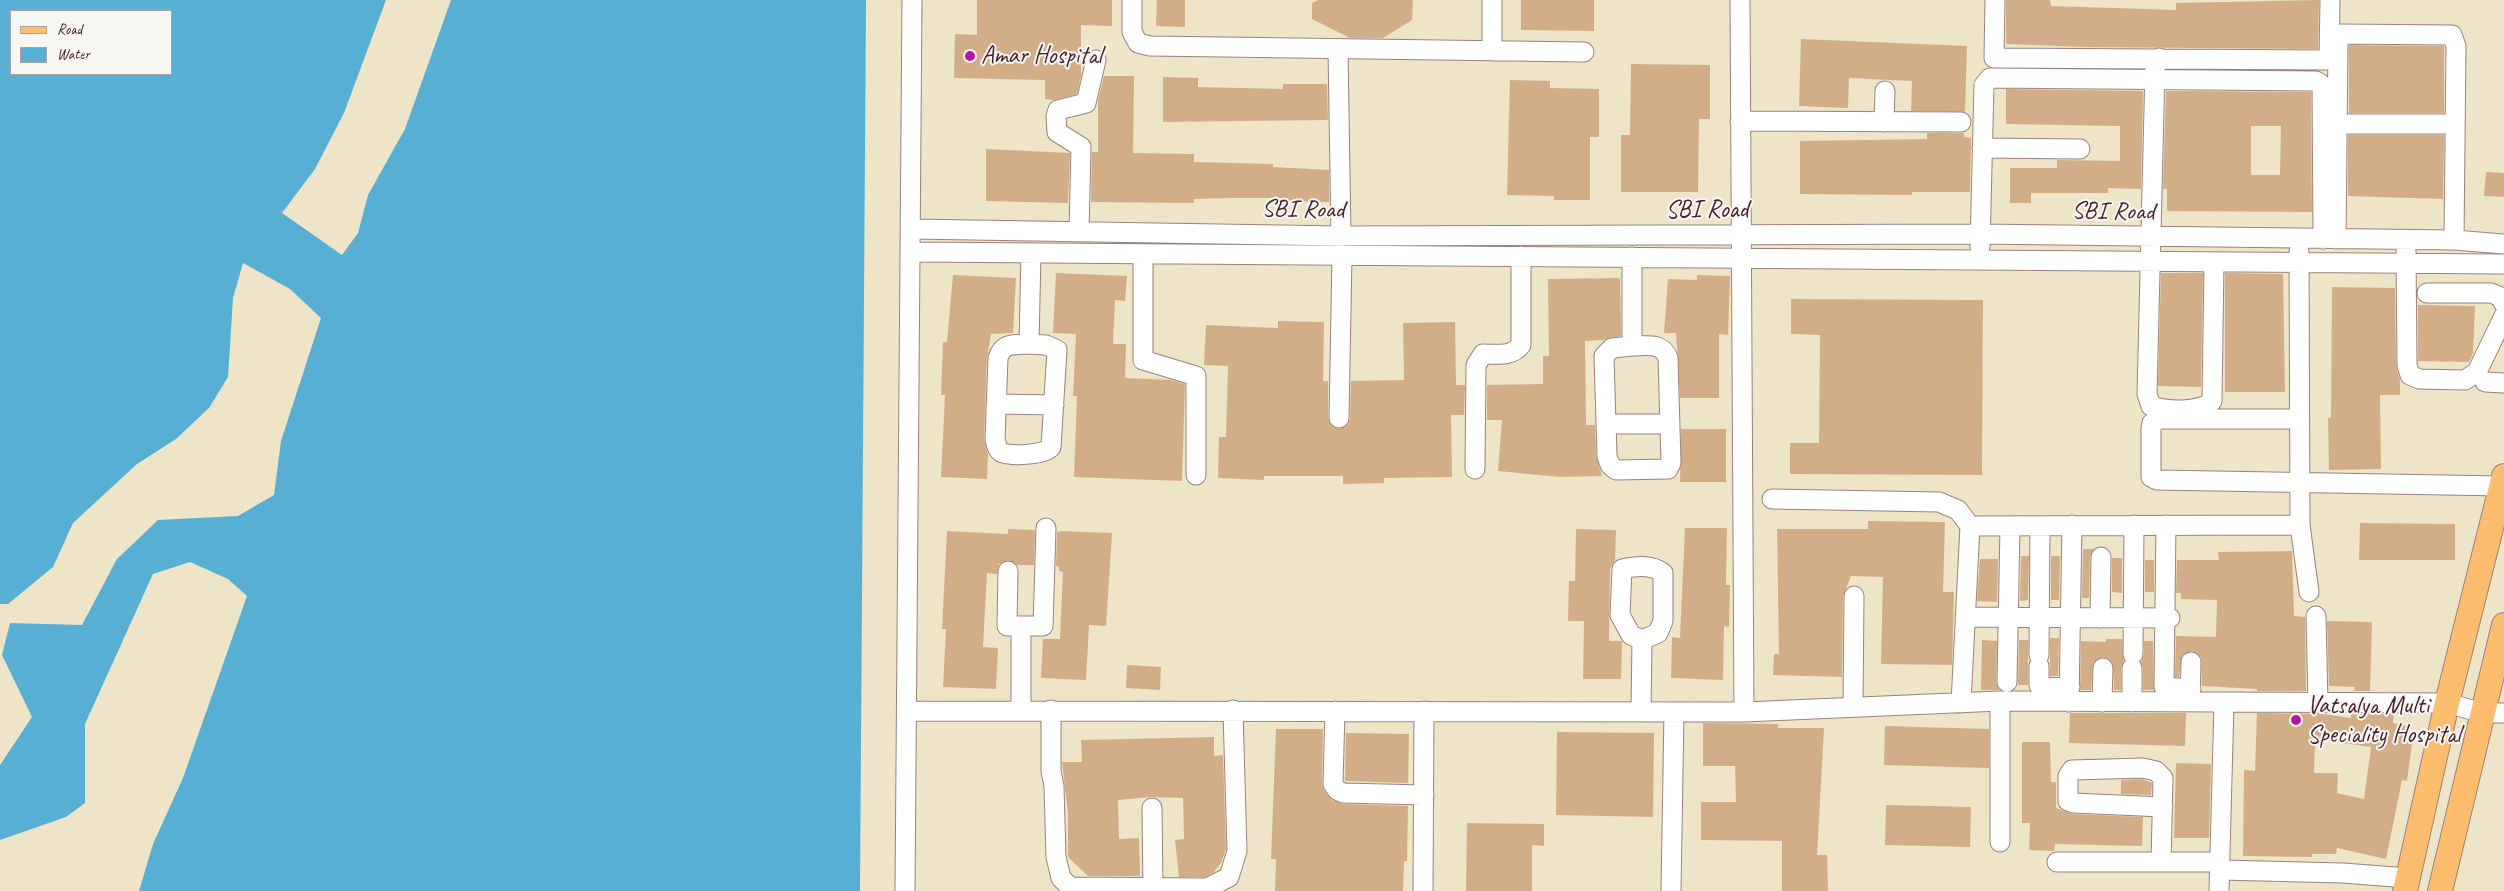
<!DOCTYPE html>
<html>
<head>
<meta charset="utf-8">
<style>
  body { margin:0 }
  #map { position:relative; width:2504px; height:891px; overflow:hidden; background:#eee4c8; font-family:Caveat,sans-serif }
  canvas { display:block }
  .legend { position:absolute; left:10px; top:10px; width:162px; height:65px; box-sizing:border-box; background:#f6f6f2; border:1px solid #b1a0a2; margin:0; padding:6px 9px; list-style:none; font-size:15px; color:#4a1f2b }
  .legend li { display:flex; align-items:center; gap:10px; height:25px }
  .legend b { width:25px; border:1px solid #b1a0a2 }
</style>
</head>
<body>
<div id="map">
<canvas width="2504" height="891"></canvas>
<ul class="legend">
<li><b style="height:6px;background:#fcbd6f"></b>Road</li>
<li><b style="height:14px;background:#57afd4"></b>Water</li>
</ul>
</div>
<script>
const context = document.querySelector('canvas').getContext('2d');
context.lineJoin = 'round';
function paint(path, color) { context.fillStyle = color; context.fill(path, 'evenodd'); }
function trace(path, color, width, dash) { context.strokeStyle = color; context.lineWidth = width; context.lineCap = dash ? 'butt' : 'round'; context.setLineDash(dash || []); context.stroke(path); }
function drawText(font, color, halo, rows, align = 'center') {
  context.font = font + ' Caveat,sans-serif'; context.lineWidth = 4; context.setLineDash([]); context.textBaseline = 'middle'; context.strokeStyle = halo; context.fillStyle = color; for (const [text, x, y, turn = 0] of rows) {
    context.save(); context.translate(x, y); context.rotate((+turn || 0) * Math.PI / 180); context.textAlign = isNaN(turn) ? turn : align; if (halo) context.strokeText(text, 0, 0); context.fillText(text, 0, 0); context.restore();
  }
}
const water = new Path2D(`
  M0,0h386l-42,113 -29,56 -33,44 60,42 16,-22 10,-38 37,-66 46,-129h415l-6,891h-721l14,-47 30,-66 64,-182 -19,-17 -38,-17 -37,12 -68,150v79l-19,14 -66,23v-75l32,-48 -30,-62 8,-32 72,2 35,-66 41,-39 80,-4 36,-21 7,-54 40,-123 -31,-29 -47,-26 -10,35 -5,79 -19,31 -33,31 -39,25 -64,59 -20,44 -45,37h-8zM171,11v63h-160v-63z`);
const building = new Path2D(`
  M977,0h135v26l-31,-1v51l-4,18 -23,6 -9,-1v-19l-91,-2 1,-44 22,1z
  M1157,0h28v27l-29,-1z
  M1318,0h95l-1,20 -29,18h-33l-38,-19v-16z
  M1521,0h73v31l-73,-1z
  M2006,0h44l1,6 125,4v-7l143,-3 -1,49 -233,-2 -79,-3z
  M1801,39l166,7 -2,66 -54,-1 1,-30 -63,-3 -1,30 -49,-2z
  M2349,45l95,1v67h-95z
  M1631,64l79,1v54h-11l-1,73h-77v-57h9z
  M1104,76h30l-1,77 61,1v8l79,2v3l56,3v32l-47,-1v-3h-50l-38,1v4l-103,-1 1,-50h6v-52z
  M1163,77l35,1v9l85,2v-5h44l1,36 -165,2z
  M1510,80l40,1v7l49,1v48h-9v63h-36v-4l-47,-1z
  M2006,89l137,2 -2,98 -33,-1v5h-77v10h-21v-35h47v-8l63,1v-35l-114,-2z
  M2166,91l145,1 1,120 -145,-1v-22h-4zM2251,126h30l-1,49h-29z
  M1927,133h37v4l7,1 -1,54h-58v3l-112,-1v-53l127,-2z
  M2348,135h96l-1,64 -95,-3z
  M986,149l84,4 -2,50 -82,-2z
  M2486,172l18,1v24l-20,-1z
  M1056,273l71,3 -2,25 -10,-1 -2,44h13l-1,34 46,2 14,4 -3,97 -108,-4 3,-81h-4l3,-62 -23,-1z
  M2161,273h42l-2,114 -43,-1z
  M2225,273l58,1 2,118h-60z
  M953,275l63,3 -3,55 -22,1 -4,23 -3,83 4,14 -1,25 -46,-2 4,-82h-4l2,-53h4z
  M1697,275l33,1 -2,59 -9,-1v64h-39l-4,-65h-12l4,-54 29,1z
  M1620,278l1,58 -17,4 -19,1 1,84h9l1,31 6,20 -42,1 -62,-6 4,-51h-15v-35l56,-1v-28h6l-1,-77z
  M2332,287l63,1 1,77 4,15v15h-20l1,74 -52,1 -1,-52h3z
  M1791,299l192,1 -1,175 -192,-1v-31h29l1,-108 -29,-1z
  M2418,305l57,1 -2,47 -4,9 -51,-1z
  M1278,321l46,1 -1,59h5v37l5,9 6,2 9,-5 2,-5 1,-38 53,-1 -1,-57 52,-1 1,63h9l-1,30h-13l1,62 -68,1v5l-41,1v-8h-79v4l-46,-2 1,-41h7l2,-71 -24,-1 2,-40 72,3z
  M1681,429h45v53h-46z
  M1868,521l77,1 -2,70h11l-2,73 -71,-1 2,-87 -32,-1 -8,20 -1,81 -69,-2 1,-21h5l-2,-125h91z
  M2360,523l95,1v36h-96z
  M1685,528h42l-1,57h4l-1,42 -5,-1 -1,54 -52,-2 1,-41 8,1z
  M1008,529l27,1 -1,35h-17l-9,-5 -9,4 -2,10 -10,-1 -4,74 15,1 -2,41 -53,-2 3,-58h-4l5,-98 61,3z
  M1576,529l40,1 -1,30 -5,9 -1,72h13l-1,38h-38l1,-58h-16l1,-40h6z
  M1061,531l51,2 -6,93 -17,-1 -3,55 -45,-2 2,-39h17l3,-67 -4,-1v-4l-3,-1 1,-34z
  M2083,549h11l-4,8 -1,41h-7z
  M2292,551l2,65 11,1 1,74h-49v-2l-55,-3 -1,-29 -9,-6 -10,5 -3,21h-4l1,-41 40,1 1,-37 -36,-1v-6h-5l1,-33h42l-1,-8z
  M2021,556h8l-1,44 -8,1z
  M2051,556h9l-1,44h-8z
  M2112,558h10v35l-10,-1z
  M1980,559h18l-1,43 -20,-1z
  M2145,560h9v32h-9z
  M2327,621l45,1 -2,69h-16l1,-4 -26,-1z
  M2050,638h9l-1,38h-8z
  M2106,639h16l2,21 -3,8v22h-7l-1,-27 -10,-6 -10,6 -2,27h-11l1,-49 25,1z
  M1982,640l15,1 -1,41 3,8h-18z
  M2019,640h9v45h-10z
  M2144,641h9l1,49h-11v-22l-2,-6 3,-7z
  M1127,665l34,2 -1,23 -34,-2z
  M2070,713h116l-1,33 -116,-3z
  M2257,713l66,1 28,4v-4h43l-1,9 15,3 -2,9 7,1 -6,45 -5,-1 -16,79 -49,-11 -1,6h-24v3l-69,-1 1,-86 11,1zM2315,739l56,8 -7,52 -27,-6 1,-20h-24z
  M1703,723l75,1v4h46l-7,127h10l1,36h-46v-50l-81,-1v-38h35l-1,-36h-32z
  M1885,726l104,3v39l-105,-3z
  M1276,729h47l-1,55 2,6 8,10 11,4 65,2 -1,55h-3l-1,30h-128l1,-32h-5z
  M1557,732l97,1 -1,84 -97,-2z
  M1346,733l63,1 -1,49 -63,-2z
  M1214,737v19l9,-1 3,94 -5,14 -8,10 -9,4h-25l-4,-37 9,-1 -1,-41 -32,-1 -33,3 1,39 20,-1 1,38h-52l-20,-19v-44l-6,-51h20l-1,-22z
  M2022,742h28l1,40h5v26l16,6 71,3 -1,29 -87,-2 -1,7 -25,-1 1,-27h-8z
  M2176,763l35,1 -2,74h-35z
  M2142,779l10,4 -1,12 -30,-1v-14z
  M1886,805l85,2 -1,40 -85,-2z
  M1467,823l77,1v22l-12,-1v46h-66z`);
const minor = new Path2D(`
  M1132,0v32l6,11 12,3 434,6
  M1492,0v51
  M1740,0l4,712
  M1995,0l-1,58 335,2 1,-60
  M1338,49l3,187
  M2159,58l-4,10 -8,326 4,12c15,5 49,7 61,-5l2,-138
  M1740,121l221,1
  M1884,122l1,-31
  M2338,124h117
  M1982,148l98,1
  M911,229l430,7 640,-2 473,6 50,4
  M1079,231l2,-84 -24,-15 -1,-16 2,-6 28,-7 10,-43
  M2336,239l2,-196 3,-9 111,1 4,11 -2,194
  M1980,247l4,-162 6,-7 326,3 6,4 1,154
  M2299,251l1,274 9,67
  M2406,251l1,114 3,10 9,4 46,1 12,-8 27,-56
  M911,252l1593,12
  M1143,254v106l53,16v99
  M2427,293h64l10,4 3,7
  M1029,344c-15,1 -26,-2 -31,14l-3,82c2,5 2,11 8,13 10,3 42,2 48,-6l6,-97 -11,-5 -17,-1 2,-91
  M1632,346l-20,2 -8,8 3,100 3,9 6,5 52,-1 3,-6 -3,-105c-6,-16 -21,-12 -36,-12v-89
  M2485,382l19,1
  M996,404l58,1
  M1339,418l3,-163
  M2299,419h-140l-7,4 -1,5v49l6,3 345,6
  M1606,424h64
  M1475,469l1,-104 7,-11c14,0 29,3 38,-9v-89
  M1772,499l167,3 19,8 12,16 -9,177
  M2166,525l-2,162 27,2
  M1970,526l330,-1
  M1008,571l-1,55h14v85
  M2316,616l2,87
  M1965,617l205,1
  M2100,618l1,-61
  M1021,626h22l3,-98
  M2133,654l1,-129
  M2039,655l1,-129
  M2039,666v19l2,3 29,-1
  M2007,682l3,-156
  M2190,701l1,-39
  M2069,702l3,-177
  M2102,702l1,-34
  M2132,702v-34
  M1853,707l1,-111
  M1051,710v61l3,15 2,71 5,21 9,9 137,1 22,-11 8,-26 -4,-141
  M907,711l837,1 256,-11 447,2 36,10h21
  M1335,711l-2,73 4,6 6,3 81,2
  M1641,712l1,-72 -11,-5 -11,-20 2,-46c14,-3 29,-5 41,4v48l-5,12 -16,7
  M1152,808l1,80
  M2000,842v-141
  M2057,862h163
  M2161,862l2,-84 -7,-7 -13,-3 -71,2 -4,6v25l5,2 90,4
  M2220,870l123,3 65,5
  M905,891l7,-891
  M1423,891l1,-180
  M1671,891l3,-179
  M2219,891l5,-188`);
const major = new Path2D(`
  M2405,891l42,-188 57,-227
  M2440,891l64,-266`);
const markers = [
  [970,56,6,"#b5179e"],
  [2296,720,6,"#b5179e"]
];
const poiNames = [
  ["Amar Hospital",981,56],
  ["Vatsalya Multi",2307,706],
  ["Speciality Hospital",2307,735]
];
const streetNames = [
  ["SBI Road",1303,210,1],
  ["SBI Road",1707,210],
  ["SBI Road",2113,212,1]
];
paint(water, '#57afd4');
paint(building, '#d2ae88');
trace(minor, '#9c827a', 21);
trace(major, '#9c827a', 26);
trace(minor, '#fff', 19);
trace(major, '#fcbd6f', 24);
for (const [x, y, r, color] of markers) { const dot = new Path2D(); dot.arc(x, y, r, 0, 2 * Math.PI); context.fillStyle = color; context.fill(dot); trace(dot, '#f6f6f2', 2); }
drawText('25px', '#4a1f2b', '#f6f6f2', poiNames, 'left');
drawText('25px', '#4a1f2b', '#f6f6f2', streetNames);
</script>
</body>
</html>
